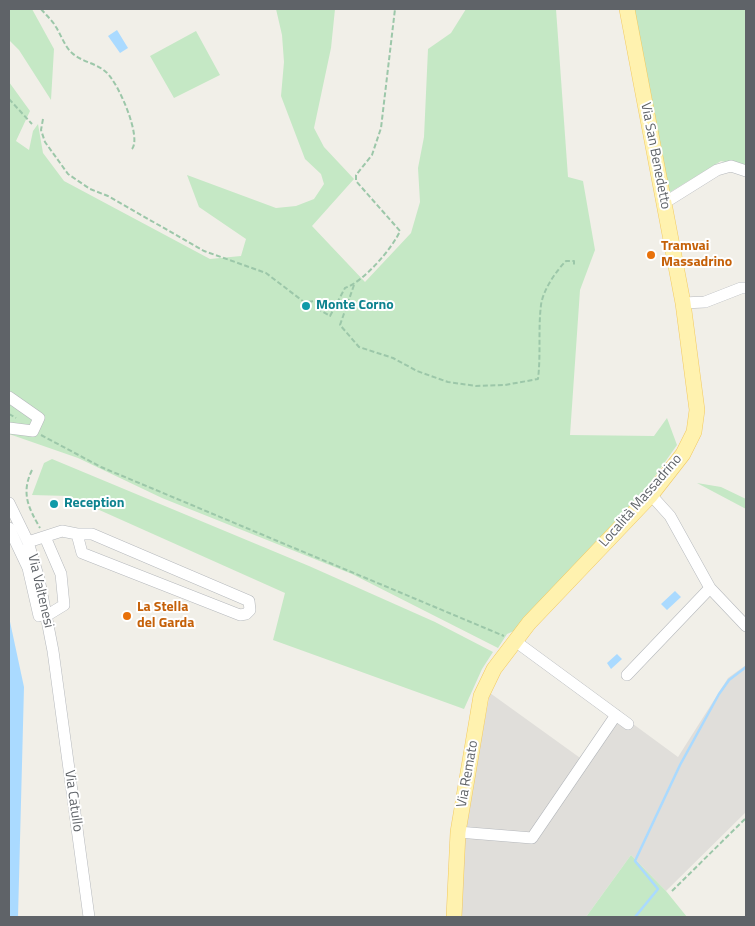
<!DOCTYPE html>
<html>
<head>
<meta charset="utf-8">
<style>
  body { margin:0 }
  #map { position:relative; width:755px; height:926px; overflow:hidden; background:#f1efe8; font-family:"Titillium Web",sans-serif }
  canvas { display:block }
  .frame { position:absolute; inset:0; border:10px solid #5f6368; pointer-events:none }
</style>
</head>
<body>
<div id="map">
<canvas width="755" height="926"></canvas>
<div class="frame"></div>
</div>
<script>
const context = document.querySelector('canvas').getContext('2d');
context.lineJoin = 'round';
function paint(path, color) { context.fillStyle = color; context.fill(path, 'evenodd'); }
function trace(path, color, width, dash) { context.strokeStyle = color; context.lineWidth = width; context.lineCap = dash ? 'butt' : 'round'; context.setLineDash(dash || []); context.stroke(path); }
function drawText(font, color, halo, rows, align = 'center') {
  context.font = font + ' "Titillium Web",sans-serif'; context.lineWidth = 4; context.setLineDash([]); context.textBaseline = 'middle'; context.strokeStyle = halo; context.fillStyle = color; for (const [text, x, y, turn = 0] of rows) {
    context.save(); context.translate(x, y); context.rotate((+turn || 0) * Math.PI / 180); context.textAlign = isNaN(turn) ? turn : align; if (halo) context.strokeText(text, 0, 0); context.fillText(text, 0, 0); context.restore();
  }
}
const industrial = new Path2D(`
  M746,665v147l-80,79 -35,-36 -45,62h-126l4,-90 26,-134 93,67 31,-50 64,47 50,-79z`);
const green = new Path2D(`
  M9,9h23l22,40 -3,51 -32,-50 -10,-10z
  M276,9h59l-4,39 -17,80 10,19 30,32 -42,47 53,56 46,-49 9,-31 -2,-34 6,-31 4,-88 23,-16 15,-24h90l12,168 15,4 12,69 -15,40 -10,145 84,1 13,-18 10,27 -24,34 -4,12 -135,140 -7,3 -9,14 -146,-74 -190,-76 -84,-40 -69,-24v-352l21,29 -14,30 13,9 4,-19 5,-7 5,29 21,28 146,78 31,-3 5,-17 -47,-32 -12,-32 89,33 20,-2 18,-7 10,-15 -3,-10 -16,-15 -24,-63 3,-34 -2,-27z
  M634,9h112v158l-25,-6 -54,33z
  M196,31l24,44 -46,23 -24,-42z
  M52,459l257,107 126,56 58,30 -11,17 -18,40 -191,-69 12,-47 -217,-97 -36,-1 12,-32z
  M697,483l24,4 25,12v10z
  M631,855l35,36 21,26h-101z`);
const water = new Path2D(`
  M117,30l11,18 -8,5 -12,-17z
  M675,591l6,6 -14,13 -6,-6z
  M9,617l15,70 -6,230h-9z
  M617,654l5,5 -11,10 -4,-6z`);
const stream = new Path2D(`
  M635,917l23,-28 -23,-28 45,-96 39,-71 10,-14 17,-13`);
const path = new Path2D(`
  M41,9c5,6 11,11 15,18 5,8 9,20 16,26 10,9 24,10 34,19 12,10 36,65 26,77
  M9,99l23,25
  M43,119l-2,11 4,12 23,32 22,15 18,7 96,55 62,22 38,29 13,-1 3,9 10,6 15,-28c18,-6 47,-39 55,-57l-44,-50v-6l16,-20 9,-27 14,-119
  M354,285l-14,40 19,22 34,11 24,13 31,11 28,4 29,-1 33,-6c3,-25 0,-50 3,-74 2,-15 15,-34 25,-44h8v5
  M9,414l7,4
  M41,435l60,32 403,169
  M32,470c-11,23 -4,37 8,58
  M672,891l74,-73`);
const minor = new Path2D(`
  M663,201l6,-1 48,-30 14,-4 15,5
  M683,303l22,-1 36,-14h5
  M9,397l30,21 -6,13 -24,-3
  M651,495l19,21 40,72 36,38
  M9,503l19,39 11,37 14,72 36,266
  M9,528l19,40 11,48
  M45,537l16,37 3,31 -18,11
  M28,542l34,-11 15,3h15l157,67 1,9 -4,4 -6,1 -158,-62 -5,-19
  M515,641l113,83
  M627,675l83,-87
  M458,832l74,6 84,-123`);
const major = new Path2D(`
  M454,917l4,-85 23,-136 13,-27 35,-46 122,-128 32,-41 11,-22 3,-22 -14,-107 -56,-294`);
const markers = [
  [651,255,5,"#e8710a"],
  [306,306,5,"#0f9aa8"],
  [54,504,5,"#0f9aa8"],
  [127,616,5,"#e8710a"]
];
const streetNames = [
  ["Via San Benedetto",655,156,79],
  ["Località Massadrino",641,501,-49],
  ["Via Valtenesi",40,591,77],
  ["Via Remato",468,774,-80],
  ["Via Catullo",73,801,82]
];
const foodNames = [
  ["Tramvai",661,247],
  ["Massadrino",661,263],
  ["La Stella",137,608],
  ["del Garda",137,624]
];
const cultureNames = [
  ["Monte Corno",316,306],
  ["Reception",64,504]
];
paint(industrial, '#e0deda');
paint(green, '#c5e8c5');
paint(water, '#aadaff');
trace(stream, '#aadaff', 2.5);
trace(minor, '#b5b8bc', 12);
trace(major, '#f2c960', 16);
trace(path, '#9cc7a9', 2, [5, 2.5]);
trace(minor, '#fff', 11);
trace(major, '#fff2af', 15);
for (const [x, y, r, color] of markers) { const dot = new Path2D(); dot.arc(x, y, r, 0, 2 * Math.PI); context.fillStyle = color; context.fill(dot); trace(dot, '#fff', 2); }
drawText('14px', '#5f6368', '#fff', streetNames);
drawText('bold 14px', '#c56008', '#fff', foodNames, 'left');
drawText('bold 14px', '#0d838f', '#fff', cultureNames, 'left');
</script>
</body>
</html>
